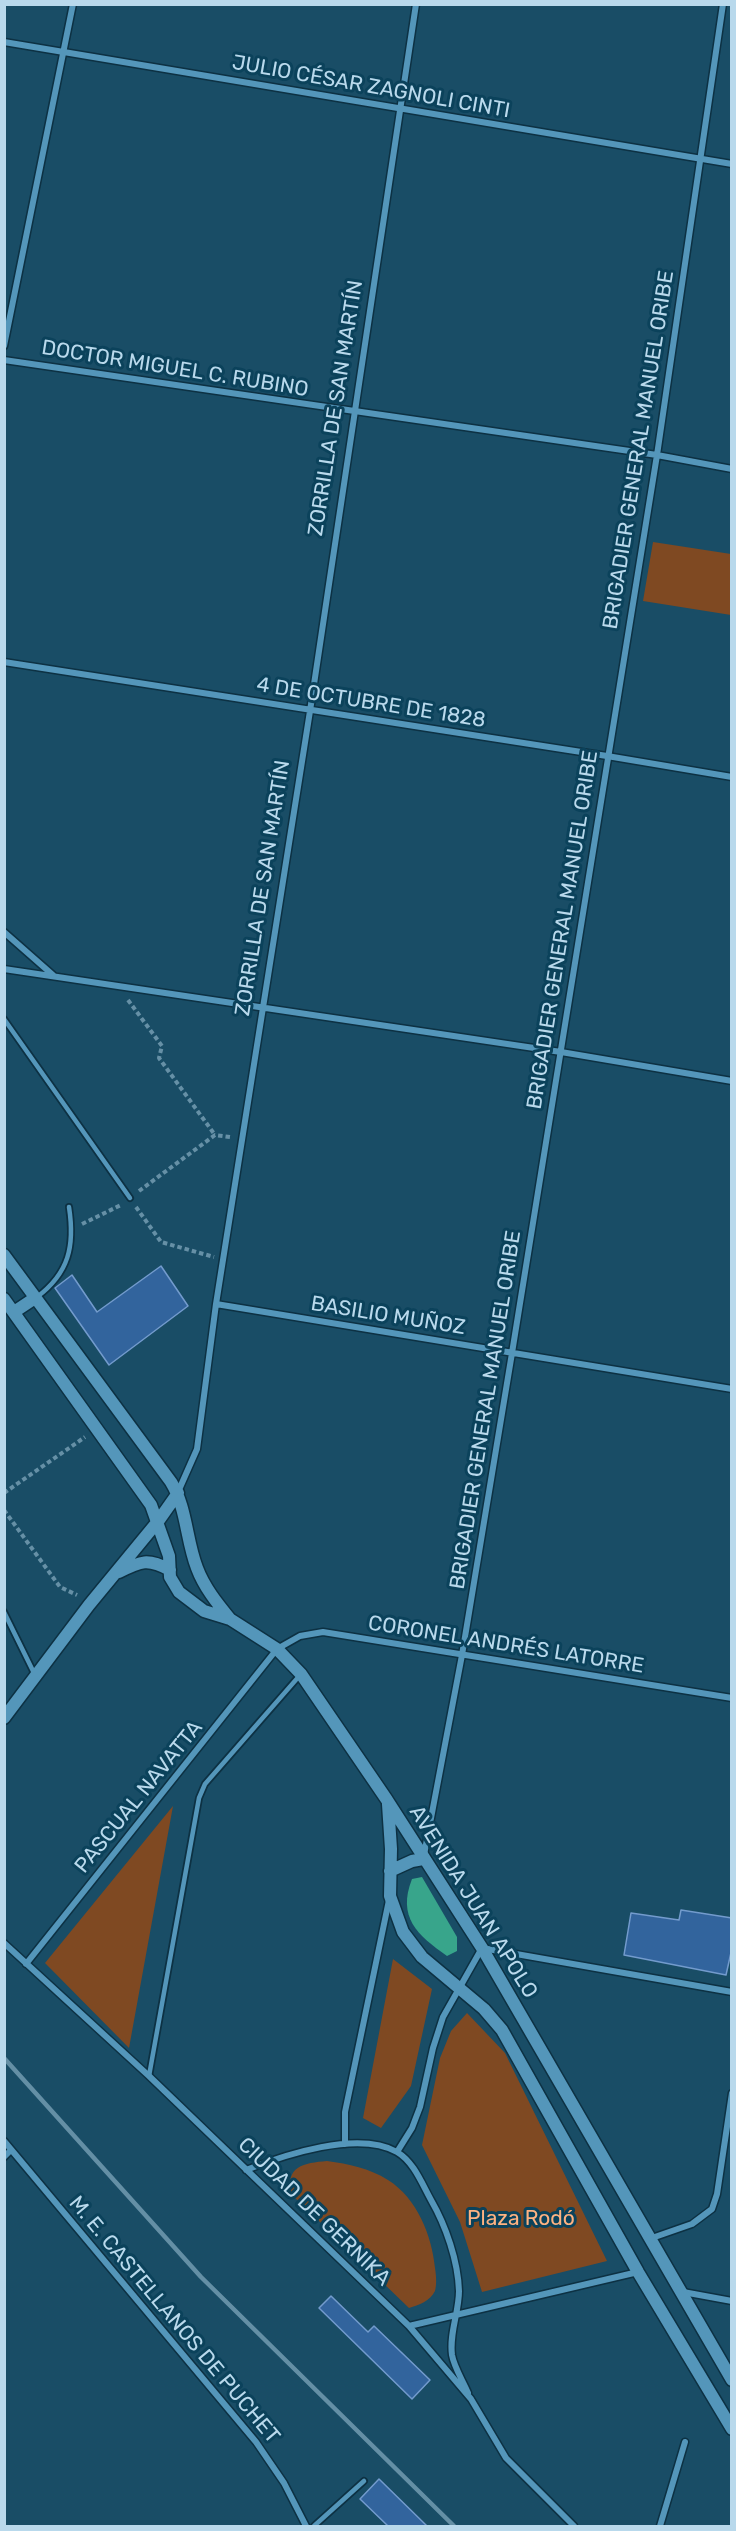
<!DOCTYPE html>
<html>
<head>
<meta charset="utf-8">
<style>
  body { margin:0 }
  #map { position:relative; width:736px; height:2531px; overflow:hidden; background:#194d66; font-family:Rubik,sans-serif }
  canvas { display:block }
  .frame { position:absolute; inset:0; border:6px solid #b9d9ec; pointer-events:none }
</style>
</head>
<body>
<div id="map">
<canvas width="736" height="2531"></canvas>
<div class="frame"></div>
</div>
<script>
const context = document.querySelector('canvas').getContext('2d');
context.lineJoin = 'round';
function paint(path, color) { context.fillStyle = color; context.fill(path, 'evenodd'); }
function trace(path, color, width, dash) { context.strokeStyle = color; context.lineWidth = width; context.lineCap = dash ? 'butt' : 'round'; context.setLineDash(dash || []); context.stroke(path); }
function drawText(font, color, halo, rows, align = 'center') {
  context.font = font + ' Rubik,sans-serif'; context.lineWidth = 6; context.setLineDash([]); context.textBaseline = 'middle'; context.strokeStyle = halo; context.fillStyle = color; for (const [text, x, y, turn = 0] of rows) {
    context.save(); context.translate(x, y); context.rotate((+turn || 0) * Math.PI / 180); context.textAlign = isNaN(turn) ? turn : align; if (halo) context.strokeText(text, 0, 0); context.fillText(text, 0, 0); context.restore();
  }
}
const green = new Path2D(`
  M653,542l78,12v61l-88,-14z
  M173,1806l-44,242 -84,-85z
  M393,1959l39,30 -21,97 -30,42 -18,-10z
  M467,2013l38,40 102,208 -125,31 -22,-70 -38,-77 18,-87 11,-27z
  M327,2161c22,3 42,7 61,19 29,18 44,56 47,88 1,6 2,16 0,23 -5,10 -16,14 -26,17l-117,-113c-8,-29 12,-32 35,-34z`);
const water = new Path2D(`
  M422,1877l35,60v14l-10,5c-30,-21 -50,-39 -35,-77z`);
const building = new Path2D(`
  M161,1266l27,40 -79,59 -54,-77 17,-13 25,37z
  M681,1910l51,8v30l-6,27 -102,-20 7,-42 48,7z
  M331,2296l37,36 6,-6 56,54 -18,19 -93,-91z
  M379,2479l48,47h-39l-28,-27z`);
const path = new Path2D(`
  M128,1000l34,46 -3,12 56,77
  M139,1191l76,-56 15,2
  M136,1207l25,35 53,15
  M82,1224l39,-19
  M4,1493l81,-56
  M4,1510l56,77 17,8`);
const lane = new Path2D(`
  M4,1019l126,179
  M37,1297c32,-24 38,-51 32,-90
  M4,1612l30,61
  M149,2076l50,-278 6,-14 96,-110
  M314,2526l50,-45`);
const street = new Path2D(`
  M4,42l728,122
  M4,346l69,-342
  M4,360l653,95 75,14
  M4,662l603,94 125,21
  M4,932l50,44
  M4,969l557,83 171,29
  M216,1304l516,85
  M178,1492l19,-43 19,-145 94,-593 106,-707
  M424,1855l38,-200 50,-302 145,-898 66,-451
  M4,1943l145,133 260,250 62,73 35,59 68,68
  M26,1964l251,-315 23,-13 23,-4 409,66
  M4,2141l252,301 28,41 22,43
  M345,2144v-32l44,-212
  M397,2152l15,-24 8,-21 13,-59 10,-31 39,-69 250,44
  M4,2157l7,-7
  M246,2170c38,-15 112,-40 151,-18 17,10 25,32 34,48 15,26 27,61 28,91 0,21 -10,43 -7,64 2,12 11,26 16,38
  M649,2239l43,-15 20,-15 5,-15 15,-101
  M683,2292l49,9
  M409,2326l229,-54
  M660,2526l25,-84`);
const secondary = new Path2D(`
  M4,1255l167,227c16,26 15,58 26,86 7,19 20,35 33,51
  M4,1299l147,206 18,51 1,21 9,15 25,19 26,8 47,30 24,25 86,126 95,148 250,432
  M14,1312l21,-14
  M119,1572c22,-11 29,-14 51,-2
  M4,1718l85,-113 70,-85 19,-27
  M388,1804l3,45 -1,47 13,36 19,25 62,52 18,21 136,242 94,157
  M390,1871l22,-10 11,-2`);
const rail = new Path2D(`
  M4,2058l197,219 253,249`);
const streetNames = [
  ["JULIO CÉSAR ZAGNOLI CINTI",371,87,10],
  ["DOCTOR MIGUEL C. RUBINO",175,369,9],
  ["ZORRILLA DE SAN MARTÍN",336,408,-81],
  ["BRIGADIER GENERAL MANUEL ORIBE",639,450,-81],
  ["4 DE OCTUBRE DE 1828",371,703,9],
  ["ZORRILLA DE SAN MARTÍN",263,888,-81],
  ["BRIGADIER GENERAL MANUEL ORIBE",563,930,-81],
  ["BASILIO MUÑOZ",388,1316,9],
  ["BRIGADIER GENERAL MANUEL ORIBE",486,1410,-81],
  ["CORONEL ANDRÉS LATORRE",506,1645,9],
  ["PASCUAL NAVATTA",139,1797,-51],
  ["AVENIDA JUAN APOLO",473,1902,58],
  ["CIUDAD DE GERNIKA",314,2212,44],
  ["M. E. CASTELLANOS DE PUCHET",174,2320,50]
];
const parkNames = [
  ["Plaza Rodó",521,2219]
];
paint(green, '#7f4922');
paint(water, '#38a58b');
paint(building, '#32649d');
trace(building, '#739bcd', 1.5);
trace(lane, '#0d3143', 8);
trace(street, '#0d3143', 9);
trace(secondary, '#0d3143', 15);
trace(path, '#6690a6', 4, [4.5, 3]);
trace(lane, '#5496ba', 4.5);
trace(street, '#5496ba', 6);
trace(secondary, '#5496ba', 12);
trace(rail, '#648fa5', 4.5);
drawText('21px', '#b9d9ec', '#0b425b', streetNames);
drawText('21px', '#feb281', '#0b425b', parkNames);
</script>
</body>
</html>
